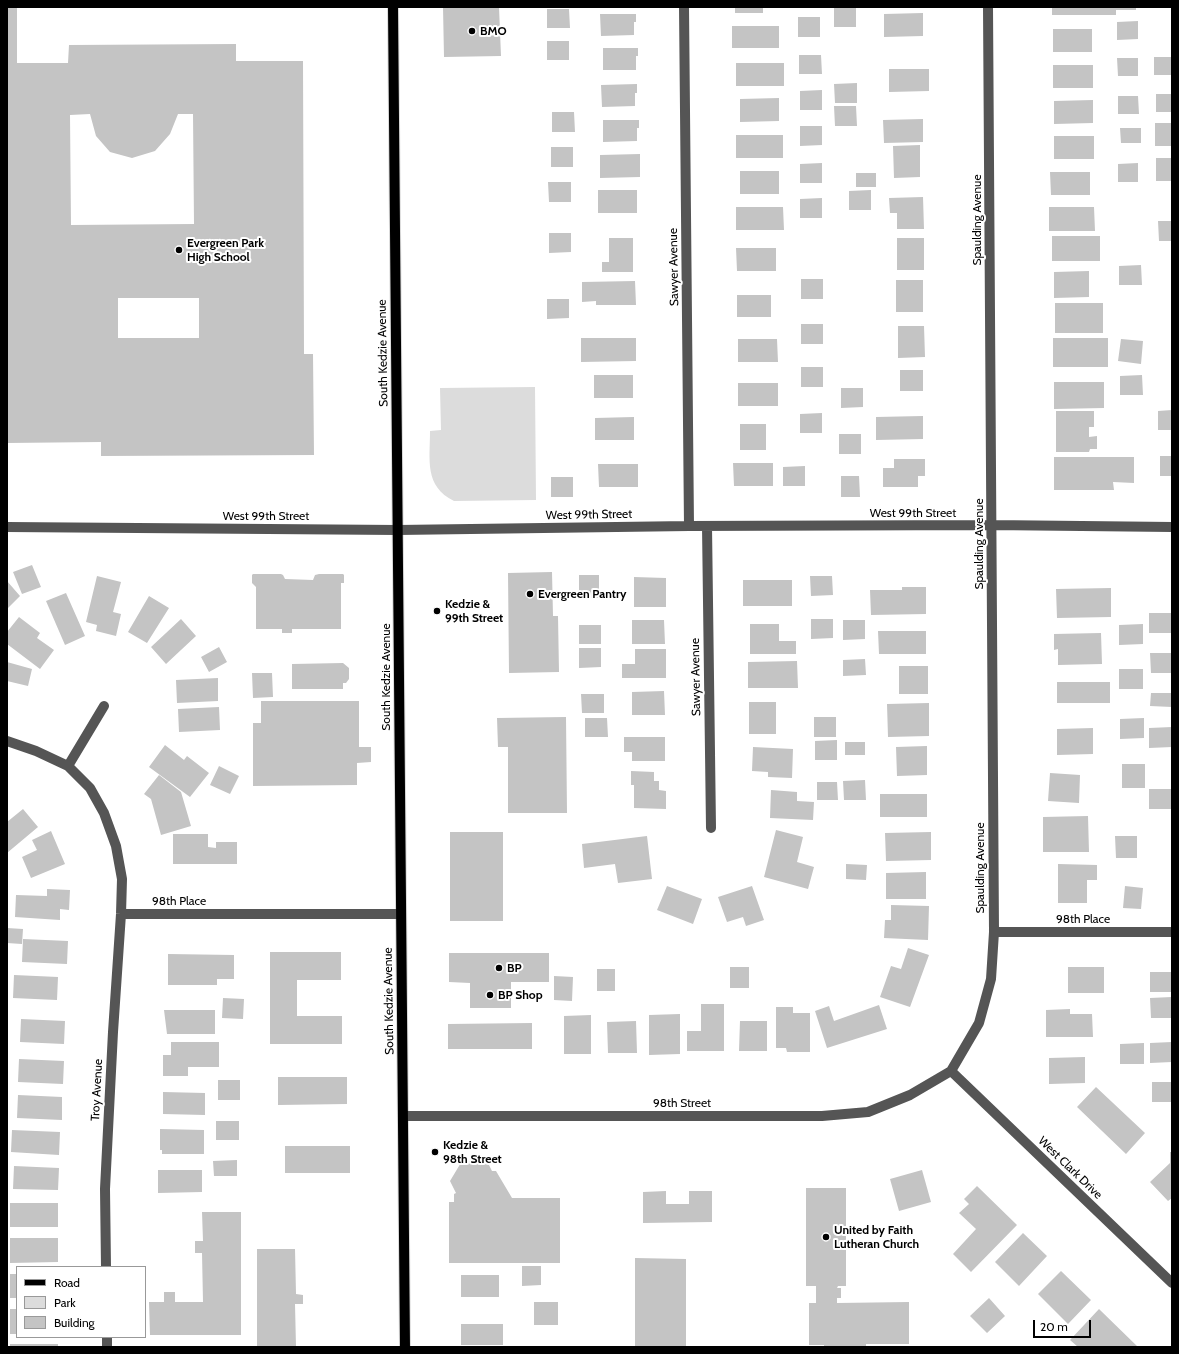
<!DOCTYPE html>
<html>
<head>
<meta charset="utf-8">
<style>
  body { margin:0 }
  #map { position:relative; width:1179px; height:1354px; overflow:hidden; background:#fff; font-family:Cabin,sans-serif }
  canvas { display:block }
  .frame { position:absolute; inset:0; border:8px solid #000; pointer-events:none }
  .legend { position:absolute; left:16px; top:1266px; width:130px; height:72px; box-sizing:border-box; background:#fff; border:1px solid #999; margin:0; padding:5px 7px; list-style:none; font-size:12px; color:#000 }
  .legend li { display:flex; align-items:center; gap:8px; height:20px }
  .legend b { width:20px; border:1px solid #999 }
  .scale { position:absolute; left:1033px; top:1320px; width:58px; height:18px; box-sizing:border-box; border:2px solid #000; border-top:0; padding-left:5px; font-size:12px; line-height:14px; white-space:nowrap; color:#000; -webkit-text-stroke:3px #fff; paint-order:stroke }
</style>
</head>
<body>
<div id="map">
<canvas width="1179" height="1354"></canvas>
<div class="frame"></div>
<ul class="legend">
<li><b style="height:5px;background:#000"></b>Road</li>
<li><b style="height:11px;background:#dcdcdc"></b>Park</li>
<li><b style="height:11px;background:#c4c4c4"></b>Building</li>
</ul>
<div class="scale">20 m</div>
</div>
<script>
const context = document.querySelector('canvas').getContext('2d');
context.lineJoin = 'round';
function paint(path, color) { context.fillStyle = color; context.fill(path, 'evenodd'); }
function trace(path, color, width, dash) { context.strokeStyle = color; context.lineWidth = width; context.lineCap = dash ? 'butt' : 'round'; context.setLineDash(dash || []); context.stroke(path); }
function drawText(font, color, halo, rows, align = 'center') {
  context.font = font + ' Cabin,sans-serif'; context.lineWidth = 4; context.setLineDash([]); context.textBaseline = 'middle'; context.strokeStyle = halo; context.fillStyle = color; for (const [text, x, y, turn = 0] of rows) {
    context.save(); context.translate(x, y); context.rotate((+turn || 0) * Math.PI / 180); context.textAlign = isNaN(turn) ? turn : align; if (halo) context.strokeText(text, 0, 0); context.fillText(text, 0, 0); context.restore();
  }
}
const green = new Path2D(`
  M535,387l1,113 -82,1c-30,-15 -24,-41 -24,-70l11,-1 -1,-42z`);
const building = new Path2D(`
  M7,7h10v56h51l1,-18 167,-1v17h67l1,293h9l1,101 -213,1v-14l-94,1zM90,114l6,22 14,16 22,6 23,-7 15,-17 8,-20h15l1,110 -123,1 -1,-110zM118,298h81v40h-81z
  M443,7h56l2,49 -57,1z
  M735,7h28v6h-28z
  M856,7v20h-22v-19z
  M1052,7h84v3h-20v5h-64z
  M547,9h22l1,19h-23z
  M923,13v23l-39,1v-23z
  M600,14h36v8h-2v13l-33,1z
  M798,17h22v20h-22z
  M1138,21v18l-21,1v-18z
  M732,26h47v22h-47z
  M1053,29h39v23h-39z
  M547,41h22v19h-22z
  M603,48h35v8h-2v14h-33z
  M799,55h22l1,19h-23z
  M1154,57h18v18h-18z
  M1117,58h21v18h-20z
  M736,63h48v23h-48z
  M1053,65h40v23h-40z
  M889,69h40v22l-40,1z
  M857,83v20h-22l-1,-19z
  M637,84v9h-2v13l-33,1 -1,-22z
  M822,90v20h-22v-19z
  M1156,94h16v18h-16z
  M1118,96h20l1,18h-21z
  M779,98v23l-39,1v-23z
  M1093,100v23l-39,1v-23z
  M834,106h22l1,20h-22z
  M552,112h22l1,20h-23z
  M923,119v23l-39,1 -1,-23z
  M603,120h36v8h-2v13l-34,1z
  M1155,123h17v23h-17z
  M800,126h22v19l-22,1z
  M1120,128h21v15h-20z
  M736,135h47v23h-47z
  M1054,136h40v23h-40z
  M920,145v32l-26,1 -1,-32z
  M551,147h22v20h-22z
  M640,154v23l-40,1v-23z
  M1156,158h16v23h-16z
  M822,163v20h-22v-19z
  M1138,163v19h-20v-18z
  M740,171h39v23h-39z
  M1050,172h40v23h-39z
  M856,173h20v14h-20z
  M548,182h23v20h-22z
  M598,190h39v23h-39z
  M871,190v20h-22v-19z
  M923,197l1,32h-27v-16h-7l-1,-15z
  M822,198v20h-22v-19z
  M736,207h47l1,23h-48z
  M1049,207h45l1,24h-46z
  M1158,221h14v20h-13z
  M549,233h22v19l-22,1z
  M1052,236h48v25h-48z
  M609,238h24v34h-31v-10h7z
  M897,238h27v32h-27z
  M736,248h40v23h-39z
  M1141,265l1,20h-23v-19z
  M1089,271v26l-35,1v-26z
  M801,279h22v20h-22z
  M896,280h27v32h-27z
  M635,281l1,24h-40v-4l-14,1v-20z
  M737,295h34v22h-34z
  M547,299h22v19l-22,1z
  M1055,303h48v30h-48z
  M801,324h22v20h-22z
  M898,326h26l1,31 -27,1z
  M581,338h55v23l-55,1z
  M1053,338h55v29h-55z
  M738,339h39l1,23h-40z
  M1121,339l22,2 -2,23 -23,-3z
  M801,367h22v20h-22z
  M900,370h23v21h-23z
  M594,375h39v23h-39z
  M1142,375l1,20h-23v-19z
  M1054,382h50v26l-50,1z
  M738,383h40v23h-40z
  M841,388h22v19l-22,1z
  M1172,410v20h-14v-19z
  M1056,411h38v16h-5v10l8,-1v13h-7l-1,3h-33z
  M822,413v20h-22v-19z
  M923,416v23l-47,1v-23z
  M634,417v23h-39v-22z
  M740,424h26v26h-26z
  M839,434h22v20h-22z
  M1160,456h12v20h-12z
  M1054,457h80v26l-21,-1 1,8h-60z
  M894,459h31v17h-7v11h-35v-19h11z
  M733,463h40v23h-39z
  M598,464h40v23h-39z
  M805,466v20h-22v-19z
  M841,476h18l1,21h-19z
  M551,477h22v20h-22z
  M32,565l9,22 -19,7 -9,-22z
  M552,572l1,44h5l1,56 -50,1 -1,-100z
  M253,574h28l2,1 2,4 28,1 2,-5 4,-1h24l1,1v8h-3v46h-49v4h-10v-4h-26v-42l-4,-4v-8z
  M579,575h20v23h-20z
  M97,576l24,6 -8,30 8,2 -5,22 -20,-5 1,-6 -11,-3z
  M810,576h22l1,19 -22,1z
  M634,577l32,1v29h-32z
  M743,580h49v26h-49z
  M7,581l13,15 -13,13z
  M902,587h24v27l-55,1 -1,-25h32z
  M1111,588v29l-54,1 -1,-29z
  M66,593l19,43 -20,9 -19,-44z
  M149,596l20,12 -22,35 -19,-11z
  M1149,613h23v20h-23z
  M19,617l21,16 -3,5 17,12 -14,19 -33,-25v-12z
  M181,619l15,17 -30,28 -15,-17z
  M811,619h22v19l-22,1z
  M632,620h32l1,24h-33z
  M843,620h22v19l-22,1z
  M750,624h29v17h17v13h-46z
  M1143,624v20l-24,1v-20z
  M579,625h22v19h-22z
  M878,631h48v23h-47z
  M1101,633l1,31 -44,1v-16l-4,1v-16z
  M219,647l8,15 -18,10 -8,-15z
  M579,648h22v19l-22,1z
  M635,649h31v29h-44v-14h13z
  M1150,653h22v20h-21z
  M865,659l1,16 -23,1v-16z
  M797,661l1,27h-50v-26z
  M7,662l25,7 -4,17 -21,-5z
  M343,663l6,5v11l-3,4h-3v6h-51v-25z
  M899,666h29v28h-29z
  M1119,669h24v20h-24z
  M252,673h20l1,24 -20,1z
  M218,678v23l-41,2 -1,-23z
  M1057,682h53v21h-53z
  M664,691l1,24h-33v-23z
  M1151,693h21v14l-22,-1z
  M581,694h23v19h-22z
  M261,701h98v46h12v15l-14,1v22l-104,1v-63h8z
  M749,702h27v32h-27z
  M929,703v33l-41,1 -1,-33z
  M219,707l1,23 -41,2 -1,-23z
  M566,717l1,96h-59v-66h-10l-1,-29z
  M814,717h22v20h-22z
  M585,718h22l1,19h-23z
  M1144,718v20l-24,1v-20z
  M1172,727v20l-23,1v-20z
  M1093,728v26l-36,1v-26z
  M624,737h41v24h-33v-9h-8z
  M837,740v20h-22v-19z
  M845,742h20v13h-20z
  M165,745l19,15 3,-4 22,17 -19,24 -41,-30z
  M927,746v29l-30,1 -1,-29z
  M753,747l40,2 -1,29 -24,-1v-5l-16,-1z
  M1122,764h23v24h-23z
  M219,766l20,10 -9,18 -20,-9z
  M631,771l23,1v9h5v9l7,1v18l-32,-1v-23h-3z
  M1050,773l30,2 -1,28 -31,-2z
  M159,775l22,17 10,34 -30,9 -10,-36 -7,-5z
  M865,780l1,20h-22l-1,-19z
  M817,782h20l1,18h-21z
  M1149,789h23v20h-23z
  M771,790l26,2v9l17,1 -1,18 -43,-2z
  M880,794h47v23h-47z
  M23,809l15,18 -31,26v-31z
  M1088,816l1,36h-46v-35z
  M776,830l27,7 -6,25 17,5 -6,22 -44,-12z
  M51,831l14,33 -34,14 -9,-21 15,-7 -5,-10z
  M450,832h53v89h-53z
  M931,832v28l-45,1 -1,-28z
  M173,834h35v13l8,1v-6h21v22h-64z
  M647,836l5,43 -34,4 -3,-19 -31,4 -2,-24z
  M1115,836h22v22h-21z
  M846,864l21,1 -1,15 -20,-1z
  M1058,864l39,1v15h-10v23h-29z
  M926,872v27h-40v-26z
  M667,886l35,13 -9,25 -36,-14z
  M752,886l12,34 -18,6 -3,-9 -16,5 -9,-25z
  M1125,886l18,2 -2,21 -18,-1z
  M47,889l23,1 -1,20 -9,-1v11l-45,-3 1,-22 31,1z
  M891,905l38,1 -1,34 -44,-2 1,-18h6z
  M7,928l16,1 -1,15 -15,-1z
  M23,939l45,2 -1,23 -45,-2z
  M908,948l21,7 -19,52 -30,-10 11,-31 10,3z
  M270,952h71v28h-44v36h45v28h-72z
  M449,953h100v29h-38v26h-41v-25l-21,-1z
  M168,954l66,1v24h-17v6h-49z
  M730,967h19v21h-19z
  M1068,967h36v26h-36z
  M597,969h18v22h-18z
  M1150,972h22v20h-22z
  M14,975l44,2 -1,23 -44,-2z
  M554,976l19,1 -1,24 -18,-1z
  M1172,997v21h-21l-1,-20z
  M223,998l21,1 -1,20 -21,-1z
  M701,1004h23v47h-37v-20h14z
  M879,1005l8,24 -60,19 -12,-37 14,-5 5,15z
  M776,1007h17v6h17v39h-23l-1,-4h-10z
  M1070,1009v5h22l1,23h-47v-27z
  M164,1010h51v24h-48z
  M680,1014v40l-31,1v-40z
  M591,1015v39h-27v-38z
  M21,1019l44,2 -1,23 -44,-2z
  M636,1021l1,32h-29l-1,-31z
  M740,1021h27v30h-28z
  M532,1023v26h-84v-25z
  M171,1042h48v25h-31v9h-25v-21h8z
  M1172,1042v20l-22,1v-20z
  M1144,1043v21h-24v-20z
  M1085,1057v26l-36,1v-26z
  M19,1059l45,2 -1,23 -45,-2z
  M278,1077h69v27l-69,1z
  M218,1080h22v20h-22z
  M1152,1082h20v20h-20z
  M1096,1087l49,46 -19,21 -49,-47z
  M163,1092l42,1v22l-42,-1z
  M18,1095l44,2v23l-45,-2z
  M216,1121h23v19h-23z
  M160,1129l44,1v24h-42v-4h-2z
  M12,1130l48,2 -1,23 -48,-3z
  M285,1146h65v27h-65z
  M1170,1152h2v46l-4,3 -18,-19 20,-19z
  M237,1160v16h-23l-1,-15z
  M462,1161h25l5,10h4l16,27h48v65h-111v-61h5v-8l2,-1 -6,-12z
  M14,1166l45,2 -1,22 -45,-1z
  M158,1170h44v22l-44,1z
  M922,1170l9,32 -32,9 -9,-32z
  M977,1186l40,39 -46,47 -18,-18 23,-25 -17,-16 10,-9 -5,-5z
  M806,1188h40v98h-8l-1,2h4v10h-4v5l72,-1v42h-43v3h-42v-2h-15v-42h7v-17h-10z
  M666,1191v13h23v-13h23v31l-69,1v-31z
  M10,1203h48v24h-48z
  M202,1212h39v123h-91l-1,-33h15v-10h11v10h28l-1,-49h-7v-12h8z
  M1023,1233l24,23 -28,30 -24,-24z
  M10,1238h48v24l-48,1z
  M257,1249h38l1,45 7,1v9h-8l1,43h-39z
  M635,1258l51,1v88h-51z
  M522,1266h19v19l-19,1z
  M1061,1271l30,29 -23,24 -30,-30z
  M10,1274h7v24h-7z
  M461,1275h38v22h-38z
  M989,1298l16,18 -18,17 -17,-17z
  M534,1302h24v23h-24z
  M10,1309h7v25h-7z
  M1099,1309l39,38h-60l-8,-7z
  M461,1324h42v21h-42z
  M10,1344h48v3h-48z`);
const minor = new Path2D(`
  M684,7l5,519
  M707,526l4,302
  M7,527l391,3 291,-4 302,-1 181,2
  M7,741l29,10 32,15 22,22 14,25 12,33 6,33 -1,35 -8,118 -8,157 1,78
  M68,766l36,-60
  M121,914h280
  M994,932h178
  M951,1071l221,212
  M403,1116h419l46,-4 42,-17 41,-24 28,-48 12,-44 3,-47 -6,-925
  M107,1337v10`);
const major = new Path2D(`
  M393,7l12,1340`);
const markers = [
  [472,31,4,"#000"],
  [179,250,4,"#000"],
  [530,594,4,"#000"],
  [437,611,4,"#000"],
  [499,968,4,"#000"],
  [490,995,4,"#000"],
  [435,1152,4,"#000"],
  [826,1237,4,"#000"]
];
const poiNames = [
  ["BMO",480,31],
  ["Evergreen Park",187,243],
  ["High School",187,257],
  ["Evergreen Pantry",538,594],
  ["Kedzie &",445,604],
  ["99th Street",445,618],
  ["BP",507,968],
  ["BP Shop",498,995],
  ["Kedzie &",443,1145],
  ["98th Street",443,1159],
  ["United by Faith",834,1230],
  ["Lutheran Church",834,1244]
];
const streetNames = [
  ["Spaulding Avenue",977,220,-90],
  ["Sawyer Avenue",674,267,-91],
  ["South Kedzie Avenue",383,353,-91],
  ["West 99th Street",913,513],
  ["West 99th Street",589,515,-1],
  ["West 99th Street",266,516],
  ["Spaulding Avenue",979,544,-90],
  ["South Kedzie Avenue",386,677,-90],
  ["Sawyer Avenue",696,677,-91],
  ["Spaulding Avenue",980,868,-90],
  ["98th Place",179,901],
  ["98th Place",1083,919],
  ["South Kedzie Avenue",389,1001,-91],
  ["Troy Avenue",97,1090,-87],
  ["98th Street",682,1103],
  ["West Clark Drive",1070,1168,44]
];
paint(green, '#dcdcdc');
paint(building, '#c4c4c4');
trace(major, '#dbdbdb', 12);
trace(minor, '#555', 10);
trace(major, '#000', 10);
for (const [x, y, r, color] of markers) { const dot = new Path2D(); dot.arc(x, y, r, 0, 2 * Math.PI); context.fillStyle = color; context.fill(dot); trace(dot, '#fff', 1.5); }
drawText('bold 12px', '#000', '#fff', poiNames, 'left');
drawText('12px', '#000', '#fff', streetNames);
</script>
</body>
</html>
